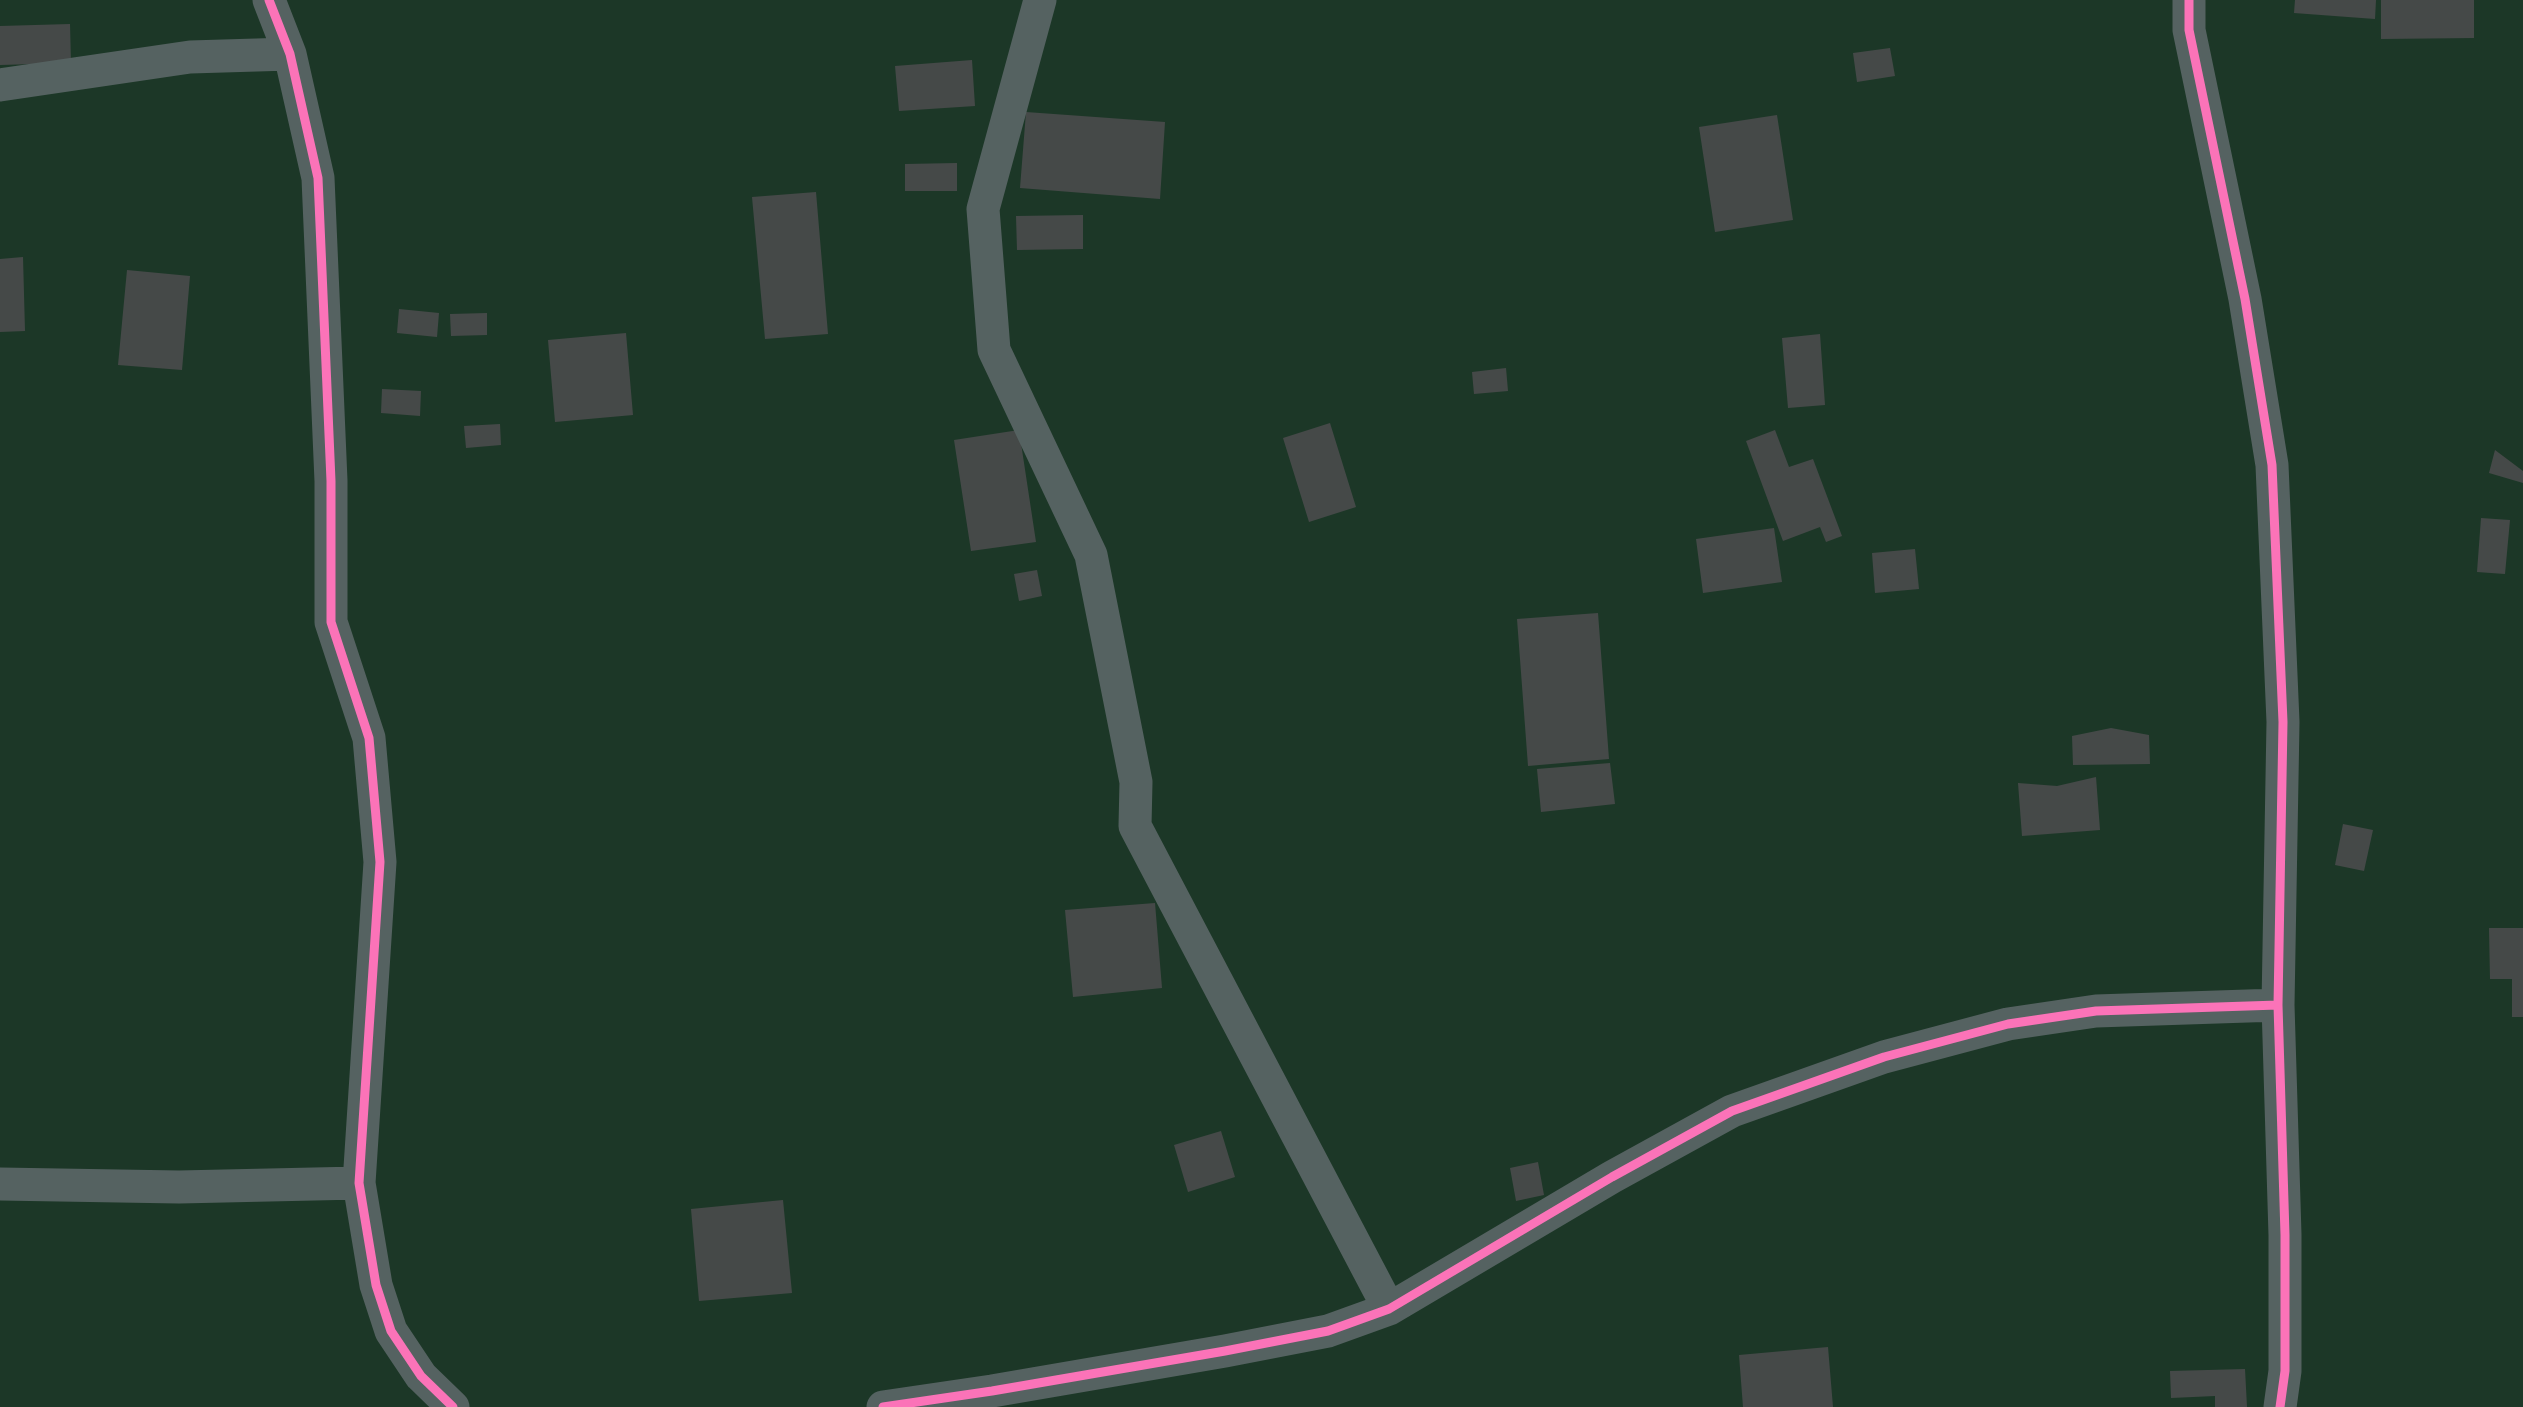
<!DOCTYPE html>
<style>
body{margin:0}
canvas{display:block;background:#1c3727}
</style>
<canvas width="2523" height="1407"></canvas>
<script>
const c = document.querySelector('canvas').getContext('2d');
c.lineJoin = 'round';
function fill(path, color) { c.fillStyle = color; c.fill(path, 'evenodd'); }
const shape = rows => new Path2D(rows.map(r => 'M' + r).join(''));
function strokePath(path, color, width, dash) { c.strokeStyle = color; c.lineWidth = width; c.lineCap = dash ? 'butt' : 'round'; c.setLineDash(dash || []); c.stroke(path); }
const building = shape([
 [2295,0,2376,0,2375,19,2294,13],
 [2381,0,2474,0,2474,38,2381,39],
 [70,24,71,63,0,65,0,26],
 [1890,48,1895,76,1857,82,1853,53],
 [972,60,975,106,899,111,895,66],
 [1026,112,1165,122,1160,199,1020,188],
 [1777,115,1793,220,1715,232,1699,127],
 [957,163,957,191,905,191,905,164],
 [816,192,828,334,765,339,752,197],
 [1083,215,1083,249,1017,250,1016,216],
 [23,257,25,331,0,332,0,259],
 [127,270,190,276,182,370,118,365],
 [399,309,439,313,437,337,397,333],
 [487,313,487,335,451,336,450,314],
 [626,333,633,415,555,422,548,340],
 [1820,334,1825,405,1788,408,1782,338],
 [1506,368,1508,391,1474,394,1472,372],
 [382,389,421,391,420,416,381,413],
 [1330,423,1356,507,1309,522,1283,438],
 [500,424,501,445,466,448,464,426],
 [1019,430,1036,542,971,551,954,440],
 [1775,430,1789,467,1813,459,1842,536,1826,542,1820,527,1783,541,1746,441],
 [2495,450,2523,471,2523,483,2489,473],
 [2481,518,2510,520,2505,574,2477,572],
 [1774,528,1782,582,1703,593,1696,539],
 [1915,549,1919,589,1875,593,1872,553],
 [1037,570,1042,596,1019,601,1014,574],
 [1598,613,1609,759,1528,766,1517,619],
 [2111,728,2149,735,2150,764,2073,765,2072,736],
 [1610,763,1615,804,1541,812,1537,769],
 [2096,777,2100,830,2022,836,2018,783,2057,786],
 [2343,824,2373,830,2364,871,2335,865],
 [1155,903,1162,988,1073,997,1065,910],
 [2489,928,2523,928,2523,1017,2512,1017,2512,979,2490,979],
 [1221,1131,1235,1177,1188,1192,1174,1145],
 [1538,1162,1544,1195,1516,1201,1510,1168],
 [783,1200,792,1293,699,1301,691,1209],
 [1828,1347,1833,1407,1743,1407,1739,1355],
 [2245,1369,2247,1407,2215,1407,2215,1396,2171,1398,2170,1371]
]);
const minor = shape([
 [269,0,290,54,318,178,331,481,331,622,369,738,380,862,359,1183,376,1285,391,1331,421,1376,453,1407],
 [1040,0,983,209,994,350,1091,555,1136,782,1135,826,1389,1309],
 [2189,0,2189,30,2245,299,2272,465,2283,722,2278,1005,2285,1235,2285,1371,2280,1407],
 [0,85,190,57,290,54],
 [0,1184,179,1187,359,1183],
 [883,1407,992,1391,1225,1351,1328,1331,1389,1309,1612,1177,1732,1111,1884,1057,2008,1024,2096,1011,2278,1005]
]);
const cycleway = shape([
 [269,0,290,54,318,178,331,481,331,622,369,738,380,862,359,1183,376,1285,391,1331,421,1376,453,1407],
 [2189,0,2189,30,2245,299,2272,465,2283,722,2278,1005,2285,1235,2285,1371,2280,1407],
 [883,1407,992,1391,1225,1351,1328,1331,1389,1309,1612,1177,1732,1111,1884,1057,2008,1024,2096,1011,2278,1005]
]);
fill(building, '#454948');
strokePath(minor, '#556261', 33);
strokePath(cycleway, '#fb73b8', 9);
</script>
